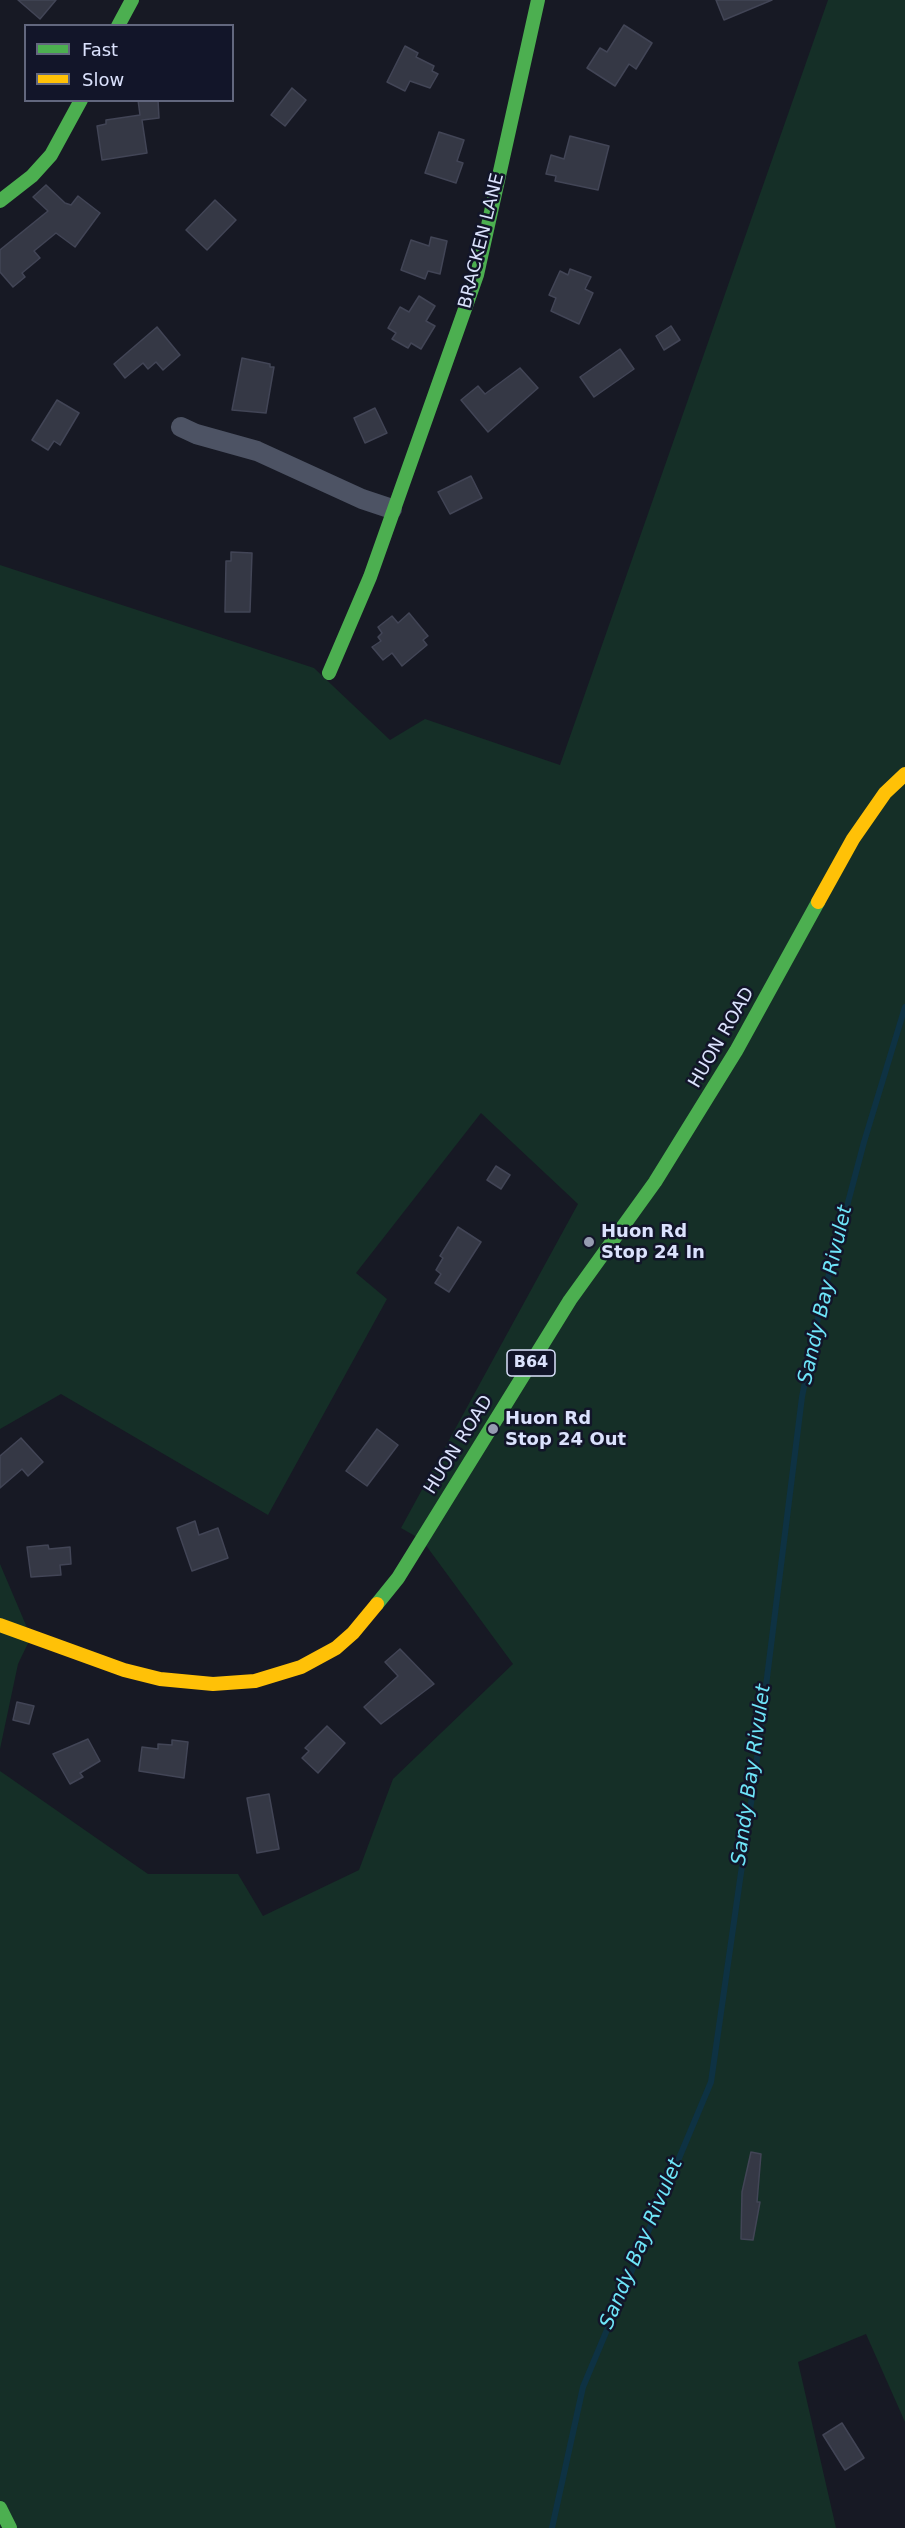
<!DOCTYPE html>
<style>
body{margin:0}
#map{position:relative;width:905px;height:2528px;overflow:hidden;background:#171924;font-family:"DejaVu Sans",sans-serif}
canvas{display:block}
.legend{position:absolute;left:24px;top:24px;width:210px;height:78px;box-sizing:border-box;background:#121529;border:2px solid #62677e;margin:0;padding:8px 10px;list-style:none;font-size:18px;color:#dbe2fd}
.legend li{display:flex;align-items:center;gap:12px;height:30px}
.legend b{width:30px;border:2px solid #62677e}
</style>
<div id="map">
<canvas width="905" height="2528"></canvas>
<ul class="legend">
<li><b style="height:8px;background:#4caf50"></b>Fast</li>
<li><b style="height:8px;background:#ffc107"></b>Slow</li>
</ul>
</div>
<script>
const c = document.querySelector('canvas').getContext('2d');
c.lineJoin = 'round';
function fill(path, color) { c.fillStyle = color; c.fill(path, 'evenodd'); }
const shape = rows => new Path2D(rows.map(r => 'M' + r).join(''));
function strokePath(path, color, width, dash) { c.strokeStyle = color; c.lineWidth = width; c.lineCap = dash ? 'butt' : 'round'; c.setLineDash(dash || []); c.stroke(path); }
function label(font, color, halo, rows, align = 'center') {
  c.font = font + ' "DejaVu Sans",sans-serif'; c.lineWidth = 5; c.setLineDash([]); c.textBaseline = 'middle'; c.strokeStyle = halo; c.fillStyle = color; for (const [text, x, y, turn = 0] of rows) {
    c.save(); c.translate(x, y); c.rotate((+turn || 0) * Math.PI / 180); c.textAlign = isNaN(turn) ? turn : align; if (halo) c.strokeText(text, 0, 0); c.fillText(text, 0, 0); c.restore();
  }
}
const green = shape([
 [828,0,905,0,905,2422,866,2334,798,2362,836,2528,0,2528,0,1771,148,1874,238,1874,263,1916,359,1870,393,1779,513,1664,422,1540,401,1528,578,1204,481,1113,356,1273,387,1299,268,1515,61,1394,0,1429,0,565,314,668,390,740,425,719,560,765],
 [0,1564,31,1637,18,1664,0,1749]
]);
const stream = shape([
 [552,2528,583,2387,711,2082,754,1782,802,1397,820,1308,864,1142,905,1007]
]);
const building = shape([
 [18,0,56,0,40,19,18,0],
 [716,0,772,0,724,20,716,0],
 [624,25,652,43,636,69,629,64,615,86,587,68,600,48,607,52,624,25],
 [405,46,418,53,416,57,434,66,432,71,438,74,430,88,410,81,405,91,387,82,405,46],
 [292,88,306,100,285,126,271,115,292,88],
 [138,100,158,100,159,118,142,120,147,153,102,160,97,126,106,124,106,120,140,115,138,100],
 [439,132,464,140,457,161,463,163,456,183,425,173,439,132],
 [570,136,609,146,598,190,555,181,556,176,546,174,551,155,564,159,570,136],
 [46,185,65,203,71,205,78,196,100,213,75,247,56,233,34,251,40,258,22,273,25,277,13,287,0,272,0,250,48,211,33,197,46,185],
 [215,200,236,220,207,250,186,230,215,200],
 [431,237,447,241,440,274,428,271,425,279,401,270,411,240,429,246,431,237],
 [570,269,591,277,585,289,593,293,579,324,551,311,556,298,549,295,560,271,568,275,570,269],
 [419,296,435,306,426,321,435,326,421,349,411,343,408,348,392,339,396,333,388,328,400,307,409,312,419,296],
 [671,326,680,340,664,350,656,336,671,326],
 [157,327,180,355,163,370,156,362,148,369,143,363,125,378,114,364,157,327],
 [620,349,634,369,594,397,580,377,620,349],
 [242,358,270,364,270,367,274,367,266,413,232,410,242,358],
 [520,368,538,388,488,432,461,400,478,386,485,394,520,368],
 [57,400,79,413,60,445,54,441,48,450,32,440,57,400],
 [375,408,387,433,365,443,354,418,375,408],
 [471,476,482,498,450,514,438,492,471,476],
 [231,552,252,553,250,612,225,612,226,561,231,561,231,552],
 [409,613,428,636,423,640,427,645,402,666,392,653,383,660,372,647,381,641,378,637,382,633,378,627,392,616,398,623,409,613],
 [496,1166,510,1175,501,1189,487,1180,496,1166],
 [458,1227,481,1242,449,1292,435,1283,441,1274,436,1270,443,1258,440,1256,458,1227],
 [377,1429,398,1445,367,1486,346,1471,377,1429],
 [21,1438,43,1462,28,1476,22,1469,0,1488,0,1456,21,1438],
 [195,1521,199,1535,218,1528,228,1558,192,1571,177,1528,195,1521],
 [48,1545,49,1549,70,1547,71,1564,60,1565,61,1575,31,1577,27,1547,48,1545],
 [400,1649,434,1684,381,1724,364,1707,398,1676,385,1662,400,1649],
 [17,1702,34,1706,29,1724,13,1720,17,1702],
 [327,1726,345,1743,318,1773,302,1758,309,1751,305,1748,327,1726],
 [88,1739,100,1761,80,1773,83,1777,70,1784,53,1754,88,1739],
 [172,1740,188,1742,184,1778,139,1771,142,1747,158,1749,158,1744,172,1745,172,1740],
 [269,1794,279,1849,257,1853,247,1798,269,1794],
 [751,2152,761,2154,757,2202,760,2202,753,2240,741,2239,742,2192,751,2152],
 [842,2423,864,2458,845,2470,823,2435,842,2423]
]);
const street = shape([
 [181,427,196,434,257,451,362,499,392,509]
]);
const fast = shape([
 [118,26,132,0],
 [0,201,32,176,51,155,81,100],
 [329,673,370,577,477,275,538,0],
 [377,1604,398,1578,570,1300,655,1182,736,1051,818,902],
 [0,2508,10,2528]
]);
const slow = shape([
 [818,902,853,839,885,793,905,774],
 [0,1625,124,1670,160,1679,213,1684,255,1681,301,1667,336,1648,353,1633,377,1604]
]);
const markers = [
 [589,1242,6,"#969cb1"],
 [493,1429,6,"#969cb1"]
];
const shields = [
 [531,1363,48]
];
const shieldNames = [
 ["B64",531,1363]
];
const streetNames = [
 ["BRACKEN LANE",482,241,-76],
 ["HUON ROAD",722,1038,-60],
 ["HUON ROAD",459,1445,-58]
];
const poiNames = [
 ["Huon Rd",601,1232],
 ["Stop 24 In",601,1253],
 ["Huon Rd",505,1419],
 ["Stop 24 Out",505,1440]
];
const waterNames = [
 ["Sandy Bay Rivulet",826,1295,-77],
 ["Sandy Bay Rivulet",752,1775,-82],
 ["Sandy Bay Rivulet",642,2244,-67]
];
fill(green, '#152f27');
strokePath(stream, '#0e3243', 6);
fill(building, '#353845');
strokePath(building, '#424556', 1.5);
strokePath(street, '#4d5364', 20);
strokePath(fast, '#4caf50', 14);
strokePath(slow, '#ffc107', 14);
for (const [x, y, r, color] of markers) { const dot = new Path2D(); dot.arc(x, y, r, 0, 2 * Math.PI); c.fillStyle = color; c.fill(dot); strokePath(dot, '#121529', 2); }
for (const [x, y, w] of shields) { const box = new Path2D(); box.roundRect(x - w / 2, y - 13, w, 26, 4.5); c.fillStyle = '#121529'; c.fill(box); strokePath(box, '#dbe2fd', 1.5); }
label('bold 16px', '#dbe2fd', null, shieldNames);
label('18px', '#dbe2fd', '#121529', streetNames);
label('bold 18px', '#dbe2fd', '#121529', poiNames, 'left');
label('italic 20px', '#6ee5f9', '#121529', waterNames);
</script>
